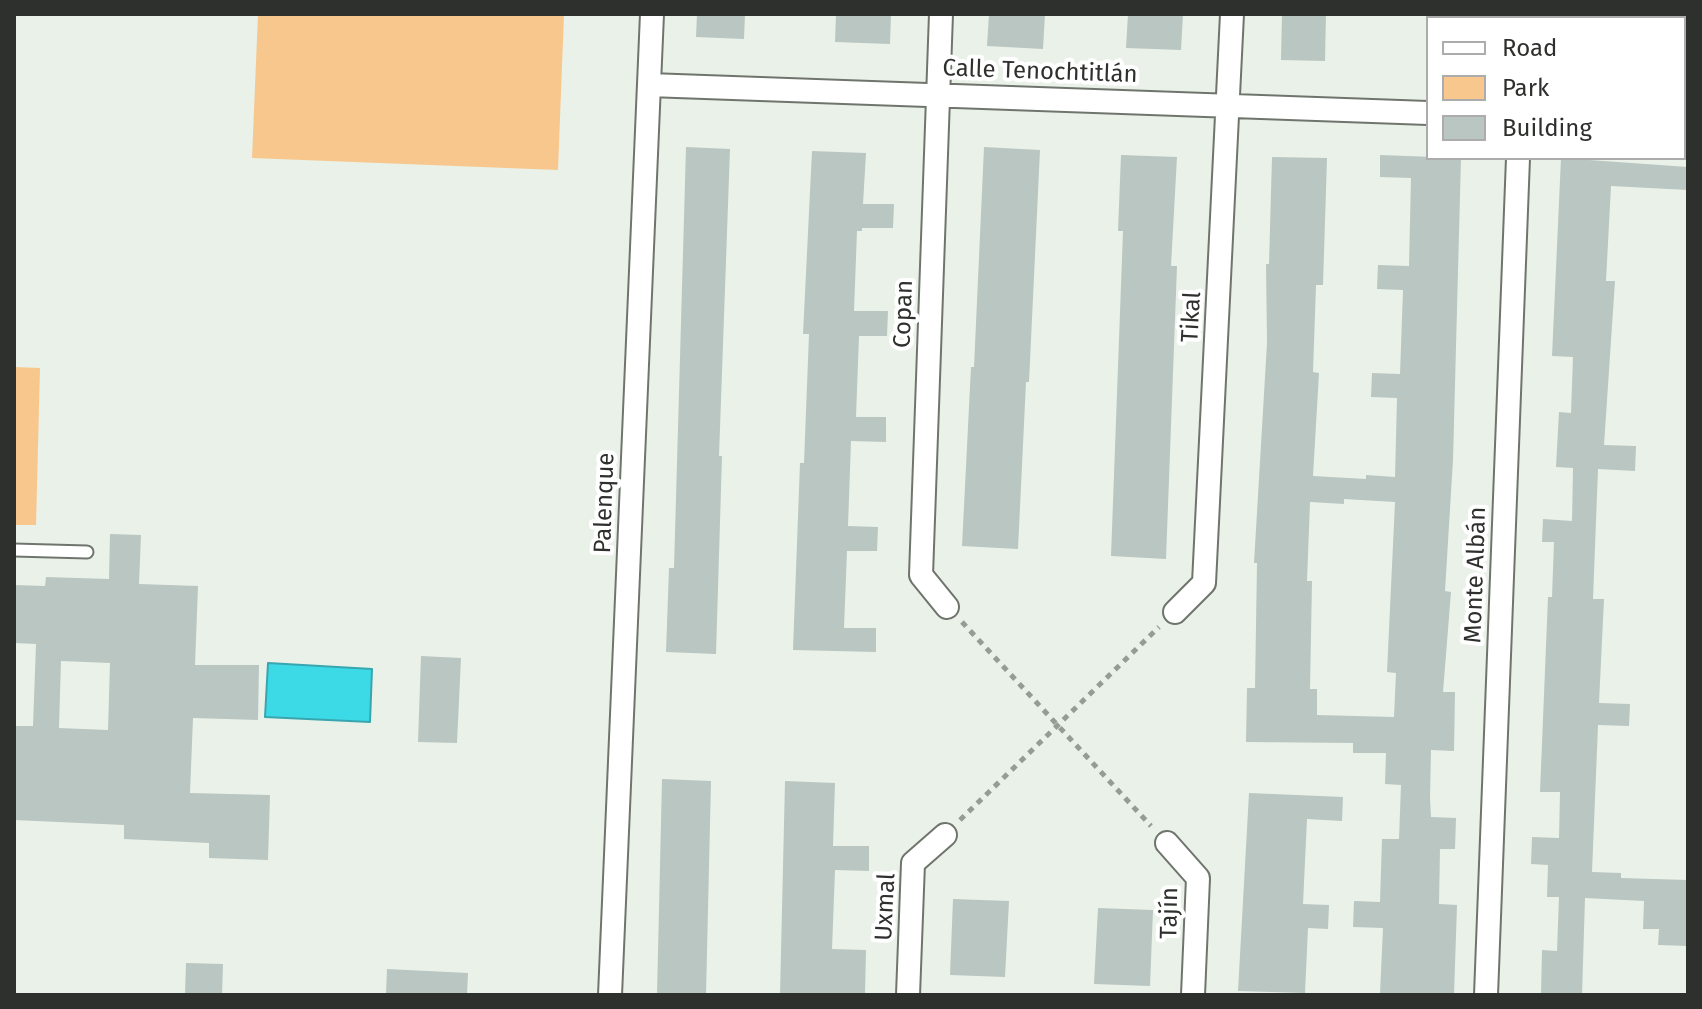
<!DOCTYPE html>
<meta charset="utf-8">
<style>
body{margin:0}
#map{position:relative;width:1702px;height:1009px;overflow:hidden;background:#eaf1e8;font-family:"Fira Sans",sans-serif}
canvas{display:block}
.frame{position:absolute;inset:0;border:16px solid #2e302d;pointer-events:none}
.legend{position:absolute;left:1426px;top:16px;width:260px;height:144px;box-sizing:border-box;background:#fff;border:2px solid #abacab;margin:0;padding:10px 14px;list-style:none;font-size:24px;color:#2e302d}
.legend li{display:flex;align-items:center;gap:16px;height:40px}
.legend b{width:40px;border:2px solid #abacab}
</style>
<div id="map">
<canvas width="1702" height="1009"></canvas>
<div class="frame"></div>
<ul class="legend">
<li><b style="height:10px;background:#fff"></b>Road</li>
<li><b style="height:22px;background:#f7c78d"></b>Park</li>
<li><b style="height:22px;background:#bac6c2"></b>Building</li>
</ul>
</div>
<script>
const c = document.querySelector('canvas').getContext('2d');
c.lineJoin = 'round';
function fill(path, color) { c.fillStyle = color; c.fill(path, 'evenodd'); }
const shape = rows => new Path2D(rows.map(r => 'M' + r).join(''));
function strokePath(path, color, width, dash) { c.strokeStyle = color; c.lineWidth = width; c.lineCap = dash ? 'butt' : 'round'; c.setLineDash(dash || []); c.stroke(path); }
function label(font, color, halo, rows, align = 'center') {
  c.font = font + ' "Fira Sans",sans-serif'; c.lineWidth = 8; c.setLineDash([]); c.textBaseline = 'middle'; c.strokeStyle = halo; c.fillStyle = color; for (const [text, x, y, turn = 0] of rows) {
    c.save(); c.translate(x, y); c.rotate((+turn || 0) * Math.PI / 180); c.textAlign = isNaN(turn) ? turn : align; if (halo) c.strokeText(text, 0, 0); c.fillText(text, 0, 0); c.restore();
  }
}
const green = shape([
 [258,14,564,14,558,170,252,158],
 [14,367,40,368,36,525,14,525]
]);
const water = shape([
 [268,663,372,669,370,722,265,717,268,663]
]);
const building = shape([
 [697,14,745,14,744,39,696,37],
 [836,14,891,14,890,44,835,42],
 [989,14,1045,14,1043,49,987,46],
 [1128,14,1183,14,1181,50,1126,48],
 [1282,14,1326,14,1325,61,1281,60],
 [686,147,730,149,719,456,722,456,716,654,666,652,669,568,674,568],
 [984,147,1040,150,1029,382,1026,382,1018,549,962,546,971,367,974,367],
 [812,151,866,153,863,204,894,204,893,228,862,228,862,231,857,231,854,311,888,311,887,336,859,336,856,417,886,417,886,442,851,441,848,526,878,527,877,551,847,551,844,628,876,628,876,652,793,650,800,463,804,463,809,334,803,334],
 [1121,155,1177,157,1171,266,1177,266,1166,559,1111,556,1123,231,1118,231],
 [1380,155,1461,158,1453,460,1445,591,1451,592,1443,692,1455,692,1454,751,1431,750,1430,798,1431,817,1456,818,1455,849,1440,849,1439,904,1457,905,1454,995,1380,994,1383,928,1353,927,1354,901,1380,902,1382,839,1399,839,1401,785,1385,784,1386,753,1353,753,1353,743,1246,742,1247,688,1255,688,1257,563,1254,563,1267,343,1266,264,1269,264,1272,157,1327,158,1323,285,1316,285,1313,372,1319,373,1313,476,1366,479,1366,475,1395,477,1397,398,1371,397,1372,373,1400,374,1403,290,1377,289,1378,265,1409,266,1411,178,1380,177],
 [1344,499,1395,502,1387,672,1396,673,1394,717,1317,715,1317,689,1310,689,1312,581,1307,581,1310,502,1344,504],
 [1561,158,1688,167,1688,190,1611,186,1606,281,1615,281,1604,445,1636,446,1635,471,1598,469,1593,599,1604,599,1599,703,1630,704,1629,726,1598,725,1592,872,1621,873,1621,878,1688,880,1688,946,1658,945,1659,929,1643,929,1644,901,1585,898,1582,995,1541,995,1542,950,1557,951,1559,897,1547,897,1548,865,1531,864,1532,837,1559,838,1560,792,1540,792,1548,597,1552,597,1554,542,1542,542,1543,519,1572,521,1573,468,1556,467,1559,412,1571,413,1573,357,1552,356],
 [110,534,141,535,139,584,198,586,195,665,259,665,258,720,193,718,190,793,270,795,268,860,209,858,209,843,124,839,124,825,14,820,14,726,33,726,36,644,14,643,14,585,45,586,46,577,109,579],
 [61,661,110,663,108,730,59,728],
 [421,656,461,658,457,743,418,742],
 [662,779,711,781,706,995,657,995],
 [785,781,835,783,833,846,869,846,869,871,835,870,832,949,866,950,865,995,780,995],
 [1249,793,1343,797,1342,821,1307,819,1303,904,1329,905,1328,929,1308,928,1305,993,1238,991],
 [953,899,1009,901,1005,977,950,975],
 [1098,908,1153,910,1150,986,1094,984],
 [186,963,223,964,222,995,185,995],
 [387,969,468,973,467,995,386,995]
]);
const path = shape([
 [962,622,1151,826],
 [960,820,1159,627]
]);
const service = shape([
 [14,550,87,552]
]);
const minor = shape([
 [941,14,921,575,947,607],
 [1523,18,1523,14],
 [649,85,1428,113],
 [1684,121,1688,121],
 [1175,612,1204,583,1232,14],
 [1167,843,1198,878,1193,995],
 [610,995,652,14],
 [908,995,913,863,945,835],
 [1486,995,1518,158]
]);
const streetNames = [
 ["Calle Tenochtitlán",1040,72,2],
 ["Copan",904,314,-88],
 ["Tikal",1192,317,-87],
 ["Palenque",605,503,-88],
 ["Monte Albán",1476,575,-88],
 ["Uxmal",886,907,-87],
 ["Tajín",1170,913,-89]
];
fill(green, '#f7c78d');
fill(water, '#3cd9e7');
strokePath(water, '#38a6af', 2);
fill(building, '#bac6c2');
strokePath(service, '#6f756d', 15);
strokePath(minor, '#6f756d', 26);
strokePath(path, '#969b94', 5, [6, 6]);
strokePath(service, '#fff', 11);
strokePath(minor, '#fff', 22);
label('24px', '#2e302d', '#fff', streetNames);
</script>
